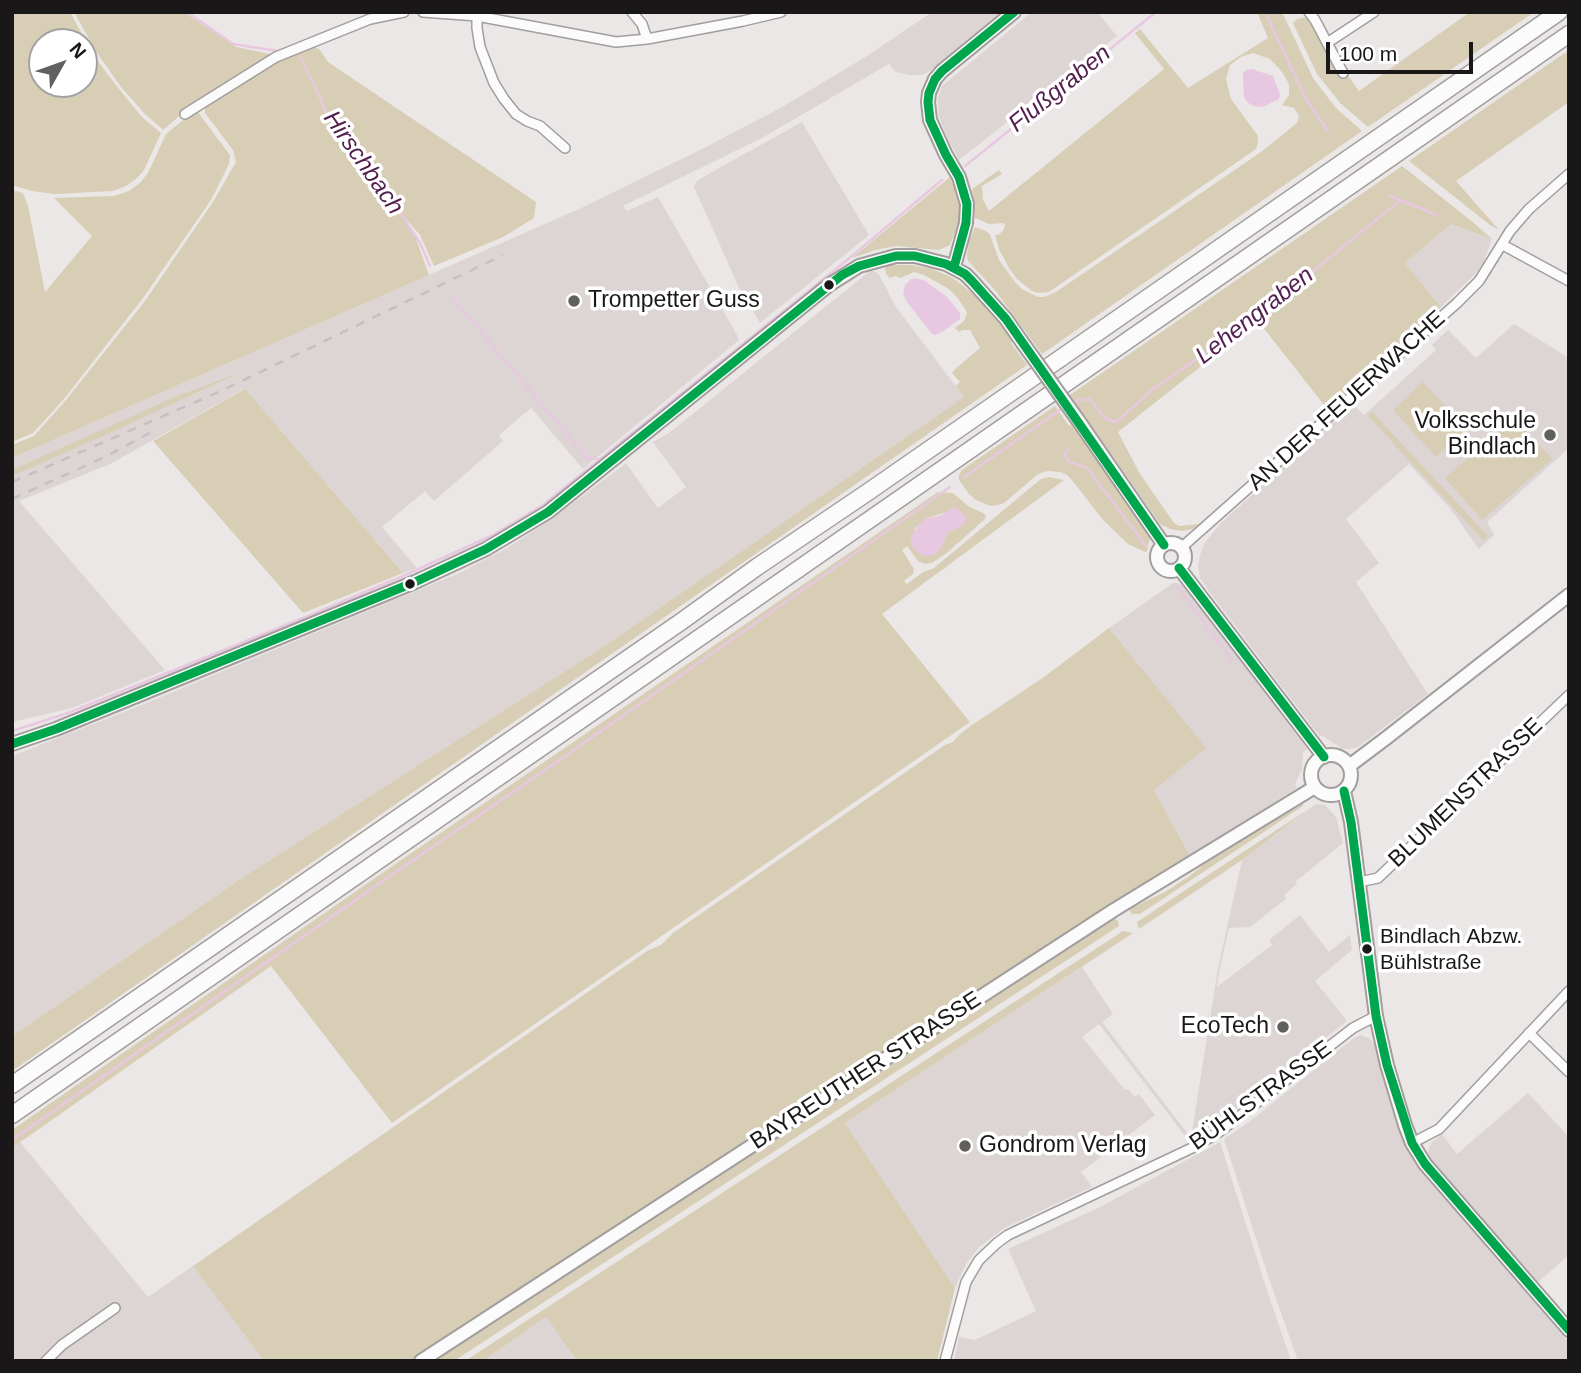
<!DOCTYPE html>
<meta charset="utf-8">
<style>
body{margin:0}
#map{position:relative;width:1581px;height:1373px;overflow:hidden;background:#ebe7e6;font-family:Arial,sans-serif}
canvas{display:block}
.frame{position:absolute;inset:0;border:14px solid #191717;pointer-events:none}
.north{position:absolute;left:28px;top:28px;width:70px;height:70px;box-sizing:border-box;background:#fff;border:2px solid #a3a2a2;border-radius:50%;rotate:50deg;font-size:19px;font-weight:700;line-height:28px;text-align:center;color:#191717}
.north::after{content:'';display:block;margin:auto;width:24px;height:32px;background:#62605f;clip-path:polygon(50% 0,100% 100%,50% 72%,0 100%)}
.scale{position:absolute;left:1326px;top:42px;width:147px;height:32px;box-sizing:border-box;border:4px solid #191717;border-top:0;padding-left:9px;font-size:21px;line-height:24px;white-space:nowrap;color:#191717;-webkit-text-stroke:5px #fff;paint-order:stroke}
</style>
<div id="map">
<canvas width="1581" height="1373"></canvas>
<div class="frame"></div>
<div class="north">N</div>
<div class="scale">100 m</div>
</div>
<script>
const c = document.querySelector('canvas').getContext('2d');
c.lineJoin = 'round';
function fill(path, color) { c.fillStyle = color; c.fill(path, 'evenodd'); }
const shape = rows => new Path2D(rows.map(r => 'M' + r).join(''));
function strokePath(path, color, width, dash) { c.strokeStyle = color; c.lineWidth = width; c.lineCap = dash ? 'butt' : 'round'; c.setLineDash(dash || []); c.stroke(path); }
function label(font, color, halo, rows, align = 'center') {
  c.font = font + ' Arial,sans-serif'; c.lineWidth = 7; c.setLineDash([]); c.textBaseline = 'middle'; c.strokeStyle = halo; c.fillStyle = color; for (const [text, x, y, turn = 0] of rows) {
    c.save(); c.translate(x, y); c.rotate((+turn || 0) * Math.PI / 180); c.textAlign = isNaN(turn) ? turn : align; if (halo) c.strokeText(text, 0, 0); c.fillText(text, 0, 0); c.restore();
  }
}
const built = shape([
 [932,12,1005,12,930,71,922,75,910,75,896,72,889,64,762,138,623,206,627,211,658,197,736,333,739,340,583,469,531,408,499,435,503,441,434,501,425,491,382,527,417,568,403,573,244,389,110,464,19,501,165,670,72,708,12,722,12,458,579,209,702,149,784,106,867,56],
 [1032,12,1097,12,1117,36,959,160,946,135,939,117,938,98,942,86],
 [802,122,869,235,760,323,740,290,694,187,697,181,712,172],
 [1451,224,1492,239,1483,263,1474,275,1441,307,1405,263],
 [870,271,873,271,878,273,896,307,964,397,606,645,245,876,12,1036,12,756,139,706,457,574,504,550,552,519,626,463,658,508,686,487,653,442,669,433],
 [1514,324,1569,358,1569,448,1487,522,1494,535,1479,549,1449,507,1409,464,1346,519,1379,563,1356,582,1428,694,1358,747,1349,749,1342,749,1323,736,1320,736,1314,729,1208,590,1200,578,1198,565,1200,555,1204,544,1221,523,1353,404,1364,415,1436,350,1432,345,1448,330,1476,358],
 [1173,583,1178,583,1184,586,1307,749,1303,753,1302,769,1295,784,1297,788,1190,856,1154,790,1205,748,1109,628],
 [1316,804,1325,805,1336,817,1343,843,1295,882,1297,884,1284,895,1286,899,1250,927,1229,928,1220,968,1217,987,1272,945,1269,940,1300,915,1329,952,1350,935,1352,950,1315,981,1347,1021,1215,1125,1189,1141,1099,1024,1082,1037,1125,1090,1128,1089,1135,1097,1139,1094,1155,1115,1081,1172,1092,1187,1004,1228,979,1247,966,1264,955,1288,845,1123,1082,967,1113,1014,1102,1022,1191,1138,1218,968,1242,860],
 [1361,1035,1370,1039,1375,1045,1398,1128,1406,1148,1419,1169,1569,1343,1569,1361,1298,1361,1269,1279,1224,1139,1249,1122,1354,1038],
 [1528,1093,1569,1137,1569,1255,1537,1283,1438,1170,1430,1159,1428,1152,1431,1143,1442,1134,1457,1154],
 [20,1142,148,1297,193,1266,264,1361,12,1361,12,1148],
 [1220,1142,1264,1281,1291,1361,954,1361,959,1337,975,1340,1036,1311,1008,1249,1100,1207],
 [546,1317,577,1361,483,1361]
]);
const green = shape([
 [12,12,70,12,94,56,119,89,142,117,161,133,144,170,136,179,126,186,113,191,55,194,32,191,12,185],
 [42,42,84,42,84,84,42,84],
 [74,12,184,12,236,47,275,55,184,112,163,130,145,114,121,87,97,53],
 [1257,12,1282,12,1313,78,1336,108,1362,131,1042,354,994,289,968,261,967,256,969,241,975,227,986,231,990,235,999,260,1015,282,1022,289,1038,297,1044,297,1056,292,1261,152,1297,123,1299,116,1294,108,1282,105,1289,95,1289,84,1282,72,1270,59,1253,53,1241,57,1230,65,1226,79,1231,99,1258,136,1258,142,1256,149,1049,292,1038,293,1032,291,1017,279,1009,268,999,249,995,235,1000,234,1004,229,1005,224,1003,223,989,224,975,218,972,189,999,170,1002,174,982,186,983,200,989,211,1164,69,1135,33,1140,29,1188,88,1268,38],
 [1470,12,1534,12,1368,127,1341,104,1317,74,1293,23,1297,19,1307,17,1311,22,1340,77,1347,74,1359,91],
 [313,46,320,50,328,62,536,202,534,218,503,237,434,266,420,235,396,208,413,231,429,275,12,458,12,445,34,436,66,400,145,301,213,202,236,162,233,150,205,113,205,106,276,61],
 [1569,50,1569,102,1456,181,1499,230,1490,225,1409,161],
 [197,111,230,155,229,164,211,200,143,298,64,399,33,433,12,442,12,190,23,193,28,206,45,292,92,236,54,198,114,196,129,191,140,183,148,173,166,134,187,117],
 [1402,166,1474,223,1492,239,1451,224,1405,263,1441,307,1328,410,1258,321,1118,432,1140,474,1174,523,1179,526,1200,524,1192,529,1182,531,1170,529,1160,524,1070,395],
 [950,177,958,197,959,207,959,222,950,245,939,250,896,246,875,250,852,258],
 [888,265,912,265,932,269,951,277,966,288,980,300,1000,324,1013,341,1011,343,1027,365,12,1071,12,1036,245,876,606,645,964,397,956,386,960,382,952,373,954,370,980,348,970,330,962,330,959,332,955,328,964,321,967,313,965,309,957,297,949,289,924,275,914,272,901,278,895,276,890,278,886,274,885,267],
 [241,372,110,433,12,476,12,470,175,397],
 [1423,382,1467,429,1436,457,1393,410],
 [245,389,403,573,303,613,153,441],
 [1055,406,1069,426,1072,425,1150,537,1147,551,1145,552,1128,544,1103,520,1072,480,1067,475,1060,472,1048,471,1038,474,1004,503,998,505,990,506,976,500,969,494,959,480,959,475,962,470],
 [1372,412,1488,536,1483,540,1368,416],
 [1514,417,1552,459,1482,520,1445,478],
 [1049,477,1064,480,882,614,970,722,392,1123,271,966,12,1148,12,1130,375,878,938,492,953,493,968,506,983,513,986,516,985,519,948,552,932,563,925,564,918,561,907,546,902,550,914,569,913,574,904,581,907,584,923,572,934,568,1041,479],
 [944,513,954,530,948,532,944,537,943,544,914,529,927,518],
 [1109,628,1206,748,1154,790,1190,856,1114,903,410,1361,264,1361,193,1266,647,951,661,945,673,933,945,745,953,742,960,734,972,725,1044,677],
 [1303,804,1303,806,1140,914,1132,914,1129,909,1165,892,1191,875,1213,856],
 [1310,808,1242,860,1139,929,1137,922],
 [1114,918,1118,921,1119,926,454,1361,431,1361],
 [1123,931,1133,933,845,1123,955,1288,937,1361,577,1361,546,1317,483,1361,465,1361]
]);
const water = shape([
 [1252,69,1273,76,1280,94,1279,99,1263,107,1253,106,1247,102,1244,97,1243,78,1243,73,1246,70],
 [915,278,925,281,946,296,960,313,960,319,942,332,935,335,931,333,907,302,903,294,905,285,911,279],
 [955,507,964,514,966,518,965,523,957,529,948,532,940,550,935,554,928,556,921,555,913,548,911,542,911,537,919,524,927,518,939,516]
]);
const stream = shape([
 [187,12,233,44,278,51],
 [1265,12,1305,97,1328,131],
 [301,58,319,95,325,111,398,210,420,243,430,266],
 [965,166,1156,12],
 [1390,196,1437,215],
 [450,295,587,458,598,459],
 [1070,404,1073,401,1089,399,1106,419,1116,422,1152,390,1255,318,1397,203,1399,200],
 [1068,448,1065,455,1068,461,1087,468,1146,546],
 [964,477,1064,407],
 [1176,585,1232,660],
 [12,731,68,713,308,616,403,576,493,535,543,505,852,256,942,180],
 [12,1140,390,876,538,775,950,487]
]);
const street = shape([
 [423,12,477,16,616,42,647,39,743,21,781,12],
 [632,12,642,24,647,39],
 [1309,12,1315,20,1343,73],
 [477,16,477,28,480,47,494,83,504,99,516,114,527,121,540,126,565,148],
 [1327,43,1374,12],
 [185,114,276,57,370,19,404,12],
 [1503,245,1569,281],
 [1181,548,1457,303,1479,281,1510,231,1529,209,1569,174],
 [1359,882,1378,878,1569,695],
 [1529,1033,1569,1072],
 [1412,1143,1439,1129,1569,991],
 [46,1361,62,1345,115,1308],
 [945,1361,966,1282,979,1260,997,1243,1008,1235,1194,1147,1219,1132,1353,1028,1376,1016]
]);
const secondary = shape([
 [954,267,966,223,967,204,959,177,946,155,930,120,928,102,929,93,935,79,942,71,1014,12],
 [1078,420,1164,545],
 '1157 557a14 14 0 1 1 28 0a14 14 0 1 1-28 0Z',
 [1179,568,1324,757],
 [12,744,56,729,305,627,415,582,486,549,548,512,829,285,859,266,896,256,915,256,946,264,965,274,972,281,1006,319,1022,342],
 '1311 775a20 20 0 1 1 40 0a20 20 0 1 1-40 0Z',
 [1349,766,1385,739,1569,595],
 [1344,791,1351,822,1376,1016,1387,1065,1405,1125,1412,1143,1425,1164,1569,1330],
 [421,1361,1114,910,1315,787]
]);
const highway = shape([
 [12,1085,682,621,757,567,868,492,1559,12],
 [12,1115,1569,34]
]);
const rail = shape([
 [12,482,223,390,503,255],
 [12,499,107,456,153,431]
]);
const secondaryBridge = shape([
 [1022,342,1078,420]
]);
const bus1 = shape([
 [954,267,966,223,967,204,959,177,946,155,930,120,928,102,929,93,935,79,942,71,1014,12],
 [1179,568,1324,757],
 [12,744,56,729,415,582,486,549,548,512,842,275,859,266,896,256,915,256,946,264,965,274,972,281,1006,319,1164,545],
 [1344,791,1351,822,1376,1016,1387,1065,1412,1143,1425,1164,1569,1330]
]);
const markers = [
 [829,285,6,"#191717"],
 [574,301,7,"#62605f"],
 [1550,435,7,"#62605f"],
 [410,584,6,"#191717"],
 [1367,949,6,"#191717"],
 [1283,1027,7,"#62605f"],
 [965,1146,7,"#62605f"]
];
const busNames = [
 ["Bindlach Abzw.",1380,937],
 ["Bühlstraße",1380,963]
];
const poiNames = [
 ["Trompetter Guss",588,301],
 ["Volksschule",1536,422,"right"],
 ["Bindlach",1536,448,"right"],
 ["EcoTech",1269,1027,"right"],
 ["Gondrom Verlag",979,1146]
];
const streetNames = [
 ["AN DER FEUERWACHE",1347,401,-42],
 ["BLUMENSTRASSE",1466,793,-44],
 ["BAYREUTHER STRASSE",866,1071,-33],
 ["BÜHLSTRASSE",1261,1096,-36]
];
const waterNames = [
 ["Flußgraben",1060,89,-39],
 ["Hirschbach",363,163,55],
 ["Lehengraben",1255,316,-38]
];
fill(built, '#ddd5d3');
fill(green, '#d7ceb5');
fill(water, '#e8c8e1');
strokePath(stream, '#e8c8e1', 2.5);
strokePath(street, '#a19e9d', 12);
strokePath(secondary, '#a19e9d', 16);
strokePath(highway, '#a19e9d', 19);
strokePath(street, '#fcfbfb', 9);
strokePath(secondary, '#fcfbfb', 12);
strokePath(highway, '#fcfbfb', 16);
strokePath(rail, '#c2c1c1', 2.5, [9, 9]);
strokePath(secondaryBridge, '#a19e9d', 16, []);
strokePath(secondaryBridge, '#fcfbfb', 12);
strokePath(bus1, '#00a64d', 9);
for (const [x, y, r, color] of markers) { const dot = new Path2D(); dot.arc(x, y, r, 0, 2 * Math.PI); c.fillStyle = color; c.fill(dot); strokePath(dot, '#fff', 2.5); }
label('21px', '#191717', '#fff', busNames, 'left');
label('23px', '#191717', '#fff', poiNames, 'left');
label('23px', '#191717', '#fff', streetNames);
label('italic 24px', '#521e4d', '#fff', waterNames);
</script>
